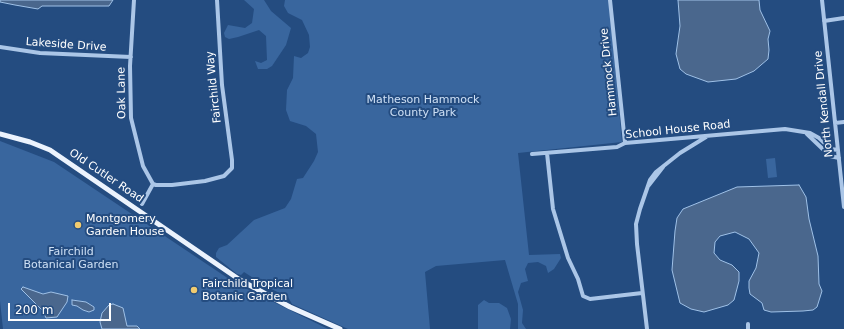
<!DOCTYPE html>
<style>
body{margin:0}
#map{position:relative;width:844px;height:329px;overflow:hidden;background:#244c80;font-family:"DejaVu Sans",sans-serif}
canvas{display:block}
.scale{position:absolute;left:8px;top:303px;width:103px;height:18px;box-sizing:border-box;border:2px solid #fff;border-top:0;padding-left:5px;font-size:12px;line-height:14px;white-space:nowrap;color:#fff;-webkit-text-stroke:3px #244c80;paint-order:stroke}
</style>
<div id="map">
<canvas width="844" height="329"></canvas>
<div class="scale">200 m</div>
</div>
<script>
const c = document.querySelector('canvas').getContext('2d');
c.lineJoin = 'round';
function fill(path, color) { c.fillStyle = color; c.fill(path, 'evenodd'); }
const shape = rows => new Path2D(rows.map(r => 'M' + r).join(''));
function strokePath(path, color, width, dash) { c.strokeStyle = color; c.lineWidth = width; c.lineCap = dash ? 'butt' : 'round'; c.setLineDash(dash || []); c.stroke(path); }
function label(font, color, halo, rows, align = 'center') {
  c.font = font + ' "DejaVu Sans",sans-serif'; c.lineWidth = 4; c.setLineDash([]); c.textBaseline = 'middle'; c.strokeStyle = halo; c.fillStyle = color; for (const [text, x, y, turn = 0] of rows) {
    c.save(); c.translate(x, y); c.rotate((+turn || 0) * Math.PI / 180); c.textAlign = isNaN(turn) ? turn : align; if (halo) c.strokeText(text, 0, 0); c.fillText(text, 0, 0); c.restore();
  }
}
const green = shape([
 [244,0,264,0,271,11,291,28,286,45,272,66,267,69,258,69,255,61,261,63,267,60,266,36,259,30,238,37,229,39,225,37,224,33,228,25,245,28,252,23,254,9],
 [285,0,609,0,622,142,518,153,529,255,560,254,561,258,554,269,548,273,546,266,538,262,528,263,525,269,528,281,521,283,518,292,523,310,522,323,526,329,518,329,518,304,505,260,436,266,425,272,430,329,348,329,292,304,288,297,267,287,244,272,241,275,237,274,216,257,216,253,219,248,227,245,254,220,285,208,291,199,297,179,303,178,314,161,318,152,316,134,306,126,290,121,286,110,287,90,293,78,294,56,301,58,308,53,310,47,309,35,302,20,288,13,284,6],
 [0,141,54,162,235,283,328,329,3,329,0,301],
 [775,158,777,177,768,178,766,159],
 [484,300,489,303,499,303,507,308,511,319,510,329,478,329,478,305]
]);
const water = shape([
 [0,0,113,0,109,6,42,6,38,9,15,5,0,2,0,0],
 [678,0,759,0,760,10,770,31,768,39,769,50,768,59,754,71,736,79,708,82,686,74,680,69,676,54,680,26,678,0],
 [799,185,806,197,809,219,818,256,819,284,822,291,817,307,813,310,803,311,771,312,764,310,762,303,750,294,749,288,749,281,756,268,759,253,749,239,735,232,720,236,715,242,714,253,720,260,732,265,739,272,739,281,734,300,728,305,704,312,691,309,680,303,672,270,675,231,677,218,683,209,737,187,799,185],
 [23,287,43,294,51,292,68,296,67,302,57,317,46,318,43,311,21,289,23,287],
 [72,300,86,302,94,307,94,310,89,312,83,310,77,306,72,305,72,300],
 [113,304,123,308,127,326,137,326,140,329,102,329,100,322,102,313,109,305,113,304]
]);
const minor = shape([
 [134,0,130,66,131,118,143,166,153,184],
 [610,0,625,143],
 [822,0,844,207],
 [824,21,844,18],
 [0,47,40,53,131,57],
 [835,123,844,122],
 [807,134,830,156,839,158],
 [547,153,553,209,568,258,578,279,583,296,590,299,642,293],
 [532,154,617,147,625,143,785,129,810,133,819,138,831,149,838,150],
 [153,184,156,185,172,185,205,181,224,176,232,168,232,160,222,85,217,0],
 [649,185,663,167],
 [142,204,153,184],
 [748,324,748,329],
 [647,329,637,244,636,224,640,209,650,180,656,172,680,153,706,137]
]);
const major = shape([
 [0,134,30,142,50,150,240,280,290,307,340,329]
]);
const markers = [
 [78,225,4,"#f1cb6f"],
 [194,290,4,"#f1cb6f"]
];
const streetNames = [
 ["Lakeside Drive",66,45,4],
 ["Hammock Drive",609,72,-96],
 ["Fairchild Way",214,87,-96],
 ["Oak Lane",122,93,-91],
 ["North Kendall Drive",824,104,-96],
 ["School House Road",678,130,-6],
 ["Old Cutler Road",106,176,34]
];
const parkNames = [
 ["Matheson Hammock",423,100],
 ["County Park",423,113],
 ["Fairchild",71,252],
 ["Botanical Garden",71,265]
];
const poiNames = [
 ["Montgomery",86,219],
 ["Garden House",86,232],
 ["Fairchild Tropical",202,284],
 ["Botanic Garden",202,297]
];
fill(green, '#39669e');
fill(water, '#4a678d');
strokePath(water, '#9fc1e7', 1);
strokePath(minor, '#abc6e7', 4);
strokePath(major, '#ecf3fd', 5);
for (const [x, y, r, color] of markers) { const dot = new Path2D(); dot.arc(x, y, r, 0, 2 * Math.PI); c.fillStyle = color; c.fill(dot); strokePath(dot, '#244c80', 1.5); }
label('11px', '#fff', '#244c80', streetNames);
label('11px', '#cee0f5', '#244c80', parkNames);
label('11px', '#fff', '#244c80', poiNames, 'left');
</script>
